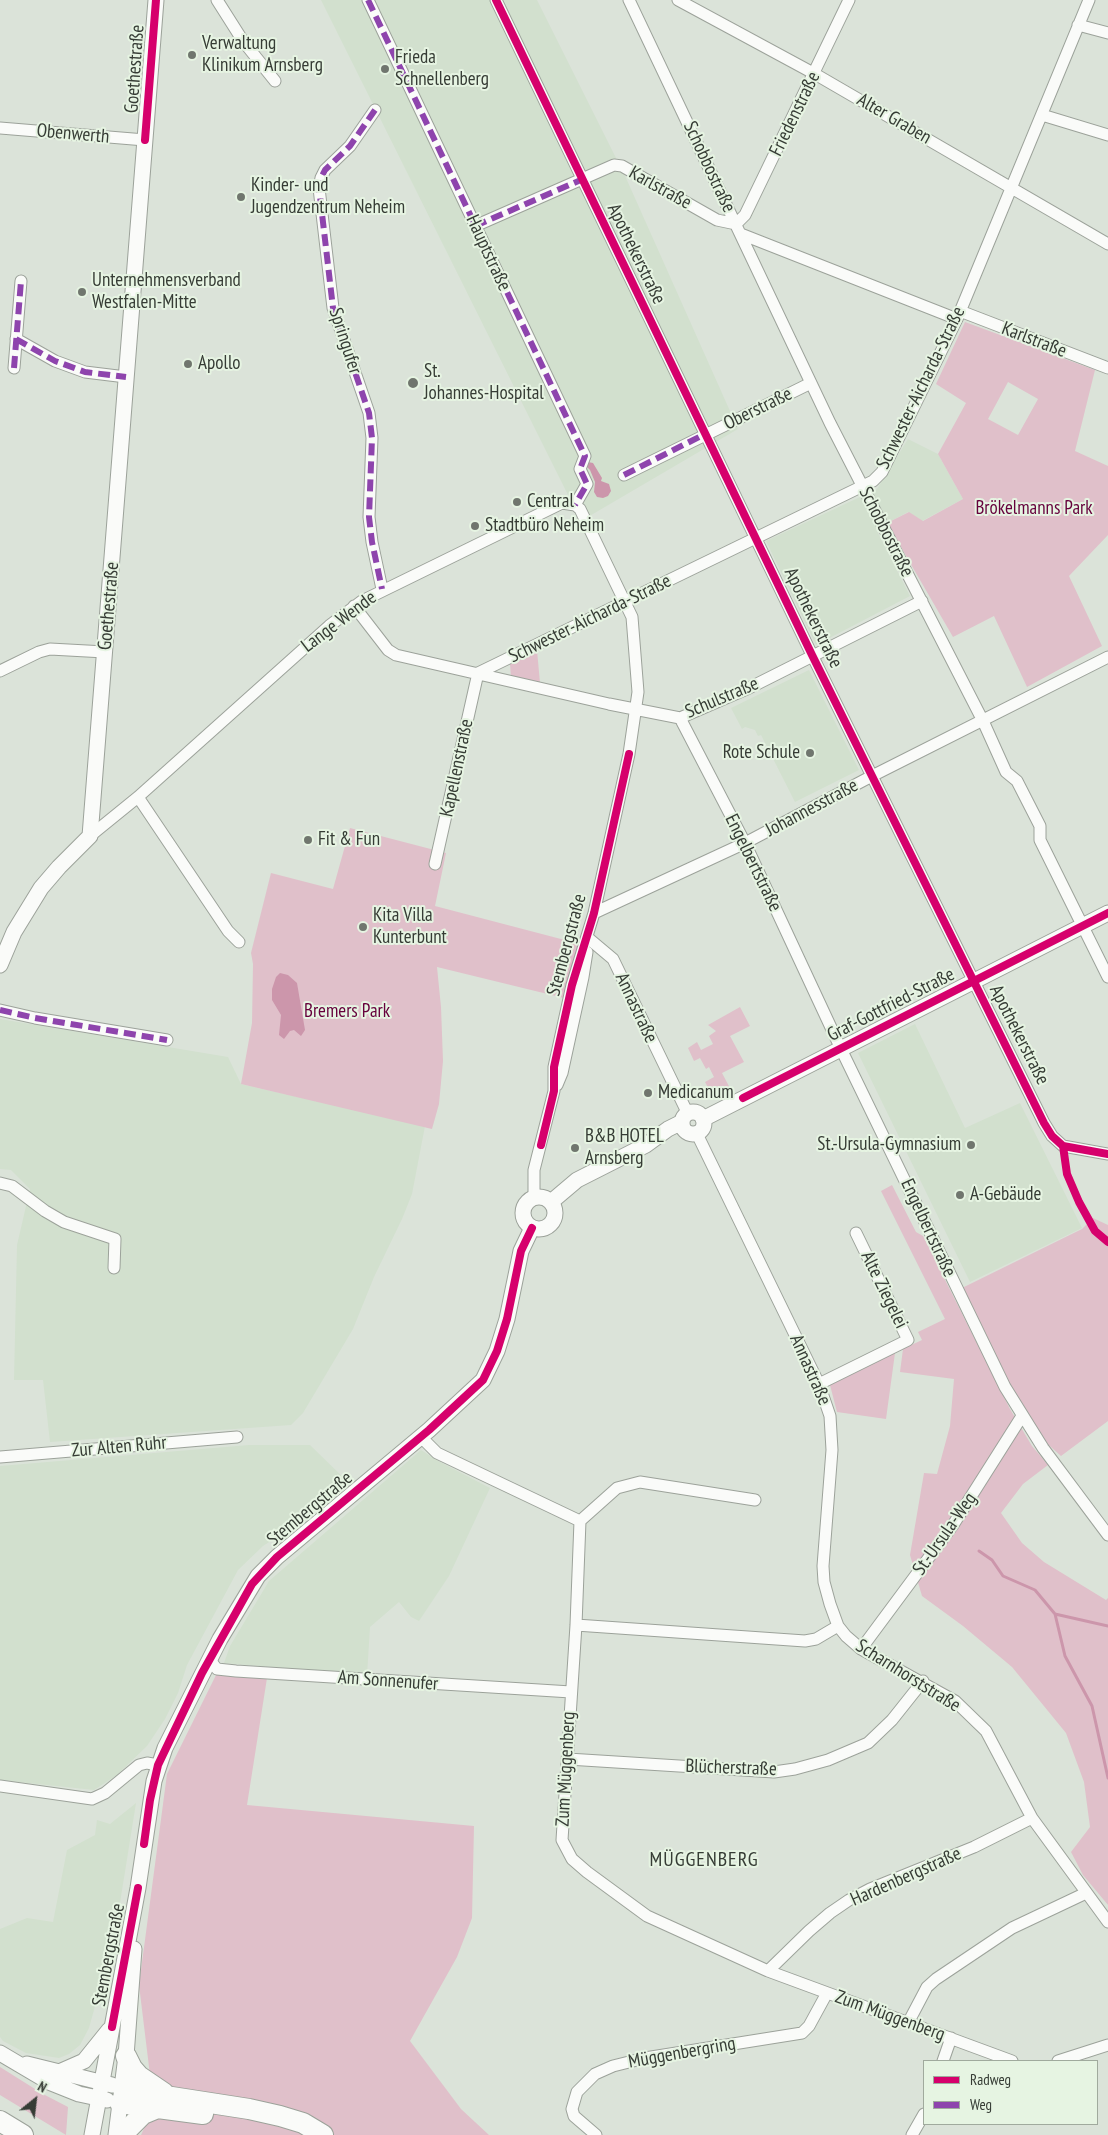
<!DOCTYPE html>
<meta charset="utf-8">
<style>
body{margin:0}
#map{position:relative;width:1108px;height:2135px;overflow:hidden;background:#dbe3d9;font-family:"PT Sans Narrow",sans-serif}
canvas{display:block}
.legend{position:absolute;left:923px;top:2060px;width:175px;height:65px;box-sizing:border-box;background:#e6f4e2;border:1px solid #a0aa9d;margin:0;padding:6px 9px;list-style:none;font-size:15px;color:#363c35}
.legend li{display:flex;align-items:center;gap:10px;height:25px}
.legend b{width:25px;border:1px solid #a0aa9d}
.north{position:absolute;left:10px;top:2075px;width:50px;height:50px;-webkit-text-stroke:4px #e6f4e2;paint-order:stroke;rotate:29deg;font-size:14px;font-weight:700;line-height:20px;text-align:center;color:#363c35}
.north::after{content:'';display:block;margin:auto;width:18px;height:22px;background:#363c35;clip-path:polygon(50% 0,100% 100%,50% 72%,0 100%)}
</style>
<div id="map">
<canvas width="1108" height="2135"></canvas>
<ul class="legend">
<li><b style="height:6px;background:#d6006c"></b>Radweg</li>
<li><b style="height:6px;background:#8e44ad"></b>Weg</li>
</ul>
<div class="north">N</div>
</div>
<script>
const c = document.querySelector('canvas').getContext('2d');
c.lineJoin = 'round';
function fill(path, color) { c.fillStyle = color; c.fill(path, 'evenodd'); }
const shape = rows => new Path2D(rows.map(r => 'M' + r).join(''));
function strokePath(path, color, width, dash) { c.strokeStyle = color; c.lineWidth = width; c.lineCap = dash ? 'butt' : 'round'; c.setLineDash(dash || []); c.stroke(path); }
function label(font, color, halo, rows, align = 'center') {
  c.font = font + ' "PT Sans Narrow",sans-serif'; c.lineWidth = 4; c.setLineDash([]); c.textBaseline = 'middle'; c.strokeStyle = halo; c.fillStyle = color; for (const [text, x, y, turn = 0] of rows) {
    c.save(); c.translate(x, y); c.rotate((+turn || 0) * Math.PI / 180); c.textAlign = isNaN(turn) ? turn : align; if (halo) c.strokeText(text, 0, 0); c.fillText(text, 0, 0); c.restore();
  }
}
const built = shape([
 [321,0,537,0,626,178,738,429,581,521],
 [908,439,938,454,963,499,922,521,908,512,876,529,910,596,816,645,766,541,877,489],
 [809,670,859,770,795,802,761,735,758,736,755,730,745,727,742,729,731,708],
 [0,1019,228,1057,241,1084,425,1126,412,1194,402,1219,374,1277,353,1329,303,1413,291,1425,50,1442,43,1380,14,1380,17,1245,30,1189,11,1170,0,1169],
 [915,1024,965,1128,1020,1103,1082,1228,970,1282,858,1053],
 [249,1445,310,1445,349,1483,294,1526,263,1546,238,1570,187,1665,178,1693,165,1719,147,1746,117,1775,94,1790,0,1780,0,1466],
 [421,1450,440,1462,490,1488,449,1576,419,1621,411,1617,399,1602,370,1627,367,1675,224,1663,230,1646,269,1581],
 [136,1803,115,1934,89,2028,80,2045,69,2054,59,2058,26,2053,3,2041,0,2037,0,1929,27,1918,53,1922,67,1850,95,1835,97,1820,110,1824]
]);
const green = shape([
 [965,322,1095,370,1075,451,1108,466,1108,535,1069,576,1102,646,1027,687,994,616,953,637,887,523,909,512,923,521,963,499,938,454,966,403,936,384],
 [1008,382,1038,399,1018,435,988,419],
 [537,650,540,683,511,677,510,664],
 [350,828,446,853,435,906,580,944,568,999,437,967,441,1007,443,1061,439,1104,432,1129,241,1084,252,1023,253,964,251,953,271,873,333,889],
 [740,1007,750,1026,730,1036,744,1062,722,1073,731,1090,714,1099,705,1082,714,1077,709,1067,706,1069,700,1058,694,1061,688,1048,697,1042,701,1050,713,1044,709,1036,716,1031,708,1025],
 [892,1185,916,1232,923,1236,1010,1409,1032,1446,1048,1465,1023,1484,1001,1513,1022,1543,1044,1562,1106,1600,1108,1598,1108,1905,1083,1875,1071,1852,1090,1827,1084,1782,1066,1733,1012,1667,963,1626,922,1596,910,1555,924,1473,937,1474,950,1426,954,1379,900,1372,903,1349,922,1340,918,1332,945,1319,881,1191],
 [1093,1218,1108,1225,1108,1421,1061,1456,1042,1439,1015,1398,962,1288,1082,1229],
 [895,1353,886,1419,837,1412,830,1385],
 [218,1671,267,1678,247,1805,474,1826,472,1918,457,1957,410,2041,461,2109,489,2135,141,2135,148,2120,150,2075,139,1985,167,1774],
 [0,2067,43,2094,68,2107,66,2135,0,2095]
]);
const water = shape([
 [588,462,593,463,602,478,601,481,609,484,611,491,608,496,603,498,597,497,594,492,595,482,590,470,586,466],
 [280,973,288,975,297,983,305,1030,301,1036,294,1030,290,1031,284,1039,279,1035,281,1015,272,1000,272,989,276,977]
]);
const stream = shape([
 [979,1551,992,1560,1003,1576,1035,1590,1055,1614,1065,1656,1092,1706,1108,1778],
 [1055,1614,1108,1626]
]);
const street = shape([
 [217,0,243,41,275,81],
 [368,0,585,456,580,469,587,484,575,505],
 [496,0,812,655,1044,1123,1052,1136,1063,1146,1108,1154],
 [629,0,830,423,983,721,1006,772,1017,781,1040,826,1040,840,1108,977],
 [678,0,815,74,1108,244],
 [1078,25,1108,33],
 [375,110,350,146,325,170,321,178,319,188,333,308,369,413,372,438,369,517,372,542,382,589],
 [1042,115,1108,135],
 [0,128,145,140],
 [736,224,745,215,849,0],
 [475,226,614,165,622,166,717,220,736,224],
 [741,234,957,319],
 [960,311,1108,368],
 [16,339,55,361,85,372,126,377],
 [14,368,21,281],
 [624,475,811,383],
 [354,606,388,650,396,655,609,704,680,718,749,688,922,601],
 [0,671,39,652,50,649,105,652],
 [478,673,873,481,882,472,957,319,1089,0],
 [680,718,745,843,841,1049,1005,1387,1043,1448,1108,1535],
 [138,797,228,931,239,942],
 [90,836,138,797,329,626,362,601,562,503,575,505],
 [435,864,478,673],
 [594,913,745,843,872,776,1108,657],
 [588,938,613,959,688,1114],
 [0,1010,35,1018,167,1040],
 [557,1085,562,1073,583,977,587,952],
 [697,1134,819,1384,830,1416,832,1450,823,1566,824,1582,830,1604,838,1626,846,1636,861,1649,955,1701,986,1731,1032,1818,1108,1922],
 [0,1183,12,1186,45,1211,64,1222,115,1239,114,1268],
 [534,1198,534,1170,554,1091,554,1067,572,985,594,913,629,754,638,692,632,617,580,509,575,505],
 [819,1384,908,1340,856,1233],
 [421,1437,437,1453,580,1521,576,1625,562,1840,572,1859,587,1872,647,1916,768,1971,1012,2061],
 [0,1457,237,1437],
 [580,1521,617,1488,640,1482,755,1500],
 [576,1625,805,1641,816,1639,838,1626],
 [861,1649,953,1525,1022,1416],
 [209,1659,217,1669,236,1671,571,1692],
 [568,1759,774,1772,795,1769,828,1760,868,1743,892,1720,923,1681],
 [0,1786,92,1799,105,1793,139,1765,147,1763,158,1765],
 [768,1971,809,1931,830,1913,849,1900,870,1889,974,1847,1032,1818],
 [908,2023,927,1987,936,1979,1012,1928,1086,1893],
 [943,2061,951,2038],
 [1058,2061,1108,2045],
 [596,2135,574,2116,572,2109,577,2092,595,2074,613,2066,645,2058,802,2033,809,2026,827,1993],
 [912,2135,924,2114]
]);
const secondary = shape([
 [0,965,14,932,41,888,59,867,90,836,156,0],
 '682 1123a11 11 0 1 1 22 0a11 11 0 1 1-22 0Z',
 [703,1119,1108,913],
 '523 1213a16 16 0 1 1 32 0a16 16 0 1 1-32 0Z',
 [551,1202,577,1180,646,1145,668,1129,682,1122],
 [0,2053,49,2082,79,2094,107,2100],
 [27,2064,112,2085],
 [59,2072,84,2061,109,2030],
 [92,2135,138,1888,154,1781,165,1748,220,1639,258,1576,277,1557,429,1430,483,1380,497,1351,507,1319,521,1251,532,1228],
 [116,2135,126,2056,134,1949]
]);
const highway = shape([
 [126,2056,132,2068,139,2076,164,2093],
 [123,2088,133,2091,249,2109,280,2116,303,2123,323,2135],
 [120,2103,203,2114],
 [0,2121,23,2135],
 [122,2135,143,2114,155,2109]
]);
const quiet = shape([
 [368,0,585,456,580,469,587,484,575,505],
 [375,110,350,146,325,170,321,178,319,188,333,308,369,413,372,438,369,517,372,542,382,589],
 [475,226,583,179],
 [16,339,55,361,85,372,126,377],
 [14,368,21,281],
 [624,475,705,434],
 [0,1010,35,1018,167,1040]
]);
const cycleway = shape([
 [496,0,812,655,1044,1123,1052,1136,1063,1146,1108,1154],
 [145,140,156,0],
 [743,1098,1108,913],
 [541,1145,554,1091,554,1067,572,985,594,913,629,754],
 [1063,1146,1067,1174,1079,1202,1095,1231,1108,1242],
 [144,1844,150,1800,158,1765,202,1673,252,1584,277,1557,429,1430,483,1380,497,1351,507,1319,521,1251,532,1228],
 [112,2027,138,1888]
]);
const markers = [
 [192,55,5,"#70766e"],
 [385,69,5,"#70766e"],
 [241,197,5,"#70766e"],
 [82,292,5,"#70766e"],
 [188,364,5,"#70766e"],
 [413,383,6,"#70766e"],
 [517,502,5,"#70766e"],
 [475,526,5,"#70766e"],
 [810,753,5,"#70766e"],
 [308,840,5,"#70766e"],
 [363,927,5,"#70766e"],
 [648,1093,5,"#70766e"],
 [971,1145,5,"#70766e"],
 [575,1148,5,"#70766e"],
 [960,1195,5,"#70766e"]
];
const poiNames = [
 ["Verwaltung",202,44],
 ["Klinikum Arnsberg",202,66],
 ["Frieda",395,58],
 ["Schnellenberg",395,80],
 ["Kinder- und",251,186],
 ["Jugendzentrum Neheim",251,208],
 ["Unternehmensverband",92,281],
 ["Westfalen-Mitte",92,303],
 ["Apollo",198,364],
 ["St.",424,372],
 ["Johannes-Hospital",424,394],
 ["Central",527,502],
 ["Stadtbüro Neheim",485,526],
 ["Rote Schule",800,753,"right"],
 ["Fit & Fun",318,840],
 ["Kita Villa",373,916],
 ["Kunterbunt",373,938],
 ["Medicanum",658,1093],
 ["B&B HOTEL",585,1137],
 ["Arnsberg",585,1159],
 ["St.-Ursula-Gymnasium",961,1145,"right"],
 ["A-Gebäude",970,1195]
];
const streetNames = [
 ["Goethestraße",135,69,-86],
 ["Friedenstraße",795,114,-64],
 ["Alter Graben",894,119,30],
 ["Obenwerth",73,134,5],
 ["Schobbostraße",709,167,65],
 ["Karlstraße",660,188,29],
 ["Hauptstraße",488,253,65],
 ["Apothekerstraße",636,254,64],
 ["Karlstraße",1034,340,21],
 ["Springufer",345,341,72],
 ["Schwester-Aicharda-Straße",921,388,-64],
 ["Oberstraße",758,409,-26],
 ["Schobbostraße",886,532,63],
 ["Goethestraße",109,606,-85],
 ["Apothekerstraße",813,618,64],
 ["Schwester-Aicharda-Straße",590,619,-26],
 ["Lange Wende",339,622,-37],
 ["Schulstraße",722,698,-23],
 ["Kapellenstraße",457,768,-78],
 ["Johannesstraße",812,808,-28],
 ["Engelbertstraße",753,863,64],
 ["Stembergstraße",567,945,-75],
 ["Graf-Gottfried-Straße",891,1005,-27],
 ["Annastraße",636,1008,65],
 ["Apothekerstraße",1019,1035,63],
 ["Engelbertstraße",928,1228,65],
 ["Alte Ziegelei",884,1290,64],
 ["Annastraße",810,1370,66],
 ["Zur Alten Ruhr",119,1447,-5],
 ["Stembergstraße",310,1509,-40],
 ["St.-Ursula-Weg",945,1534,-55],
 ["Scharnhorststraße",908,1676,32],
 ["Am Sonnenufer",388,1681,4],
 ["Blücherstraße",731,1768,2],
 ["Zum Müggenberg",566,1769,-87],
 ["Hardenbergstraße",906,1877,-24],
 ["Stembergstraße",109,1955,-79],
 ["Zum Müggenberg",890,2016,20],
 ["Müggenbergring",682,2053,-10]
];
const parkNames = [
 ["Brökelmanns Park",1034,509],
 ["Bremers Park",347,1012]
];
const neighbourhoodNames = [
 ["MÜGGENBERG",704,1860]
];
fill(built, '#d2e0ce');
fill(green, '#e0c0ca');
fill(water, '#cc96ab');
strokePath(stream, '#cc96ab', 3);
strokePath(street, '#9ca29a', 13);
strokePath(secondary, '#9ca29a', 17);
strokePath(highway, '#9ca29a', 22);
strokePath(street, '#fafbf9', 11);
strokePath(secondary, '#fafbf9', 15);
strokePath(highway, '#fafbf9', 20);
strokePath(quiet, '#8e44ad', 6, [12, 6]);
strokePath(cycleway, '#d6006c', 8);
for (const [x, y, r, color] of markers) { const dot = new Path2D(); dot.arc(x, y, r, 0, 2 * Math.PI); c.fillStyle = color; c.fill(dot); strokePath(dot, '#e6f4e2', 2); }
label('19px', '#363c35', '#e6f4e2', poiNames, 'left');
label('19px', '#363c35', '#e6f4e2', streetNames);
label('19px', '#66003c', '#e6f4e2', parkNames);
c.letterSpacing = '1px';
label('20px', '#363c35', '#e6f4e2', neighbourhoodNames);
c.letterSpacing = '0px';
</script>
